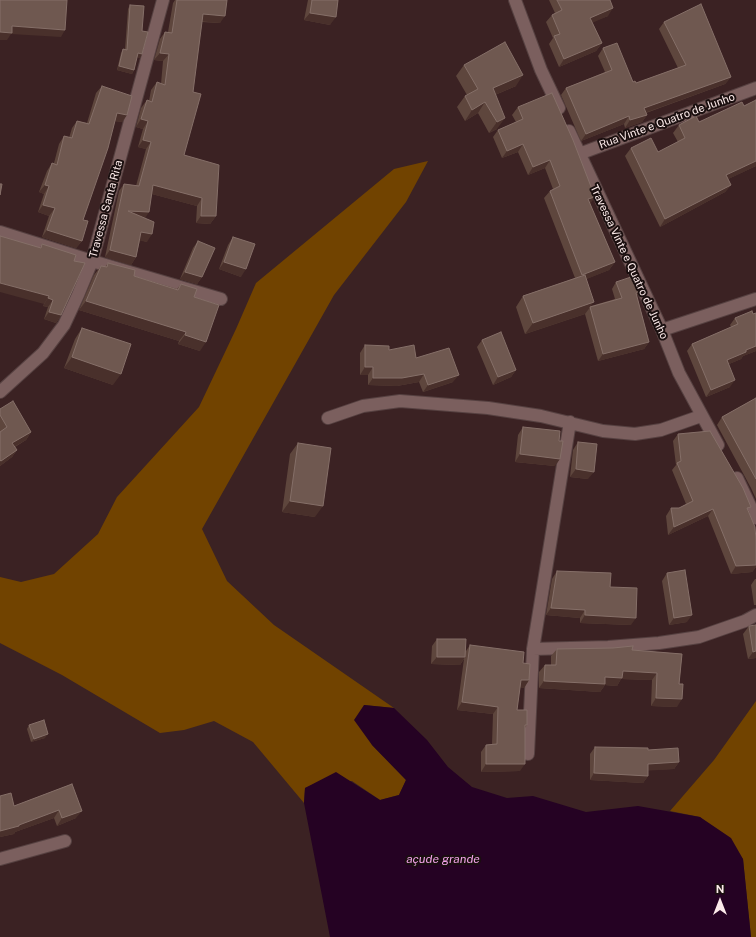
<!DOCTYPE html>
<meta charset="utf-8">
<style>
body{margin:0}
#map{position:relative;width:756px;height:937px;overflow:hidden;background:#3b2223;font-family:"Public Sans",sans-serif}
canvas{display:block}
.north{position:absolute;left:700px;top:881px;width:40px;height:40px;-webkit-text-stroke:3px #1a0f0f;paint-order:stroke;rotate:0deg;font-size:11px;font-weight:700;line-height:16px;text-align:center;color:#fcebea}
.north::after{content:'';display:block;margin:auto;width:14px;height:18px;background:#fcebea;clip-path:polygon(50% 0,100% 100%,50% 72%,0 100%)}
</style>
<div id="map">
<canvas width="756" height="937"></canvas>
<div class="north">N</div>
</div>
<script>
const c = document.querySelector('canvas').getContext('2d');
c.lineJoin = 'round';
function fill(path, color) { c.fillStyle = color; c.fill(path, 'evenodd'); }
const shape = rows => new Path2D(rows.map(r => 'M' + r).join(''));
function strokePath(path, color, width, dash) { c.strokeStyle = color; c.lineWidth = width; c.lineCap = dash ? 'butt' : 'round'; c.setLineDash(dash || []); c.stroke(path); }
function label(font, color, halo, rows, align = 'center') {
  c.font = font + ' "Public Sans",sans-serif'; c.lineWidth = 4; c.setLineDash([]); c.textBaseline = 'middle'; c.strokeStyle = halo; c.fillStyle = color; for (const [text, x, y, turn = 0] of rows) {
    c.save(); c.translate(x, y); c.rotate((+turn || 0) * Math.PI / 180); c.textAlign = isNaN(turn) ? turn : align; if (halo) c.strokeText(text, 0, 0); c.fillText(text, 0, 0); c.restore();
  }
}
const green = shape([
 [428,161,406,202,334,295,202,529,227,581,274,625,394,708,364,705,372,745,406,780,399,795,380,800,352,781,319,782,305,788,304,803,253,742,214,721,184,730,160,733,62,675,0,643,0,577,21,582,54,574,98,534,117,497,199,407,236,329,256,283,394,169],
 [756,701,756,937,751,937,743,859,700,817,670,811,714,760]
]);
const water = shape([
 [364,705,394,708,427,740,448,767,472,787,507,798,533,796,586,812,638,806,700,817,731,838,743,859,751,937,330,937,304,803,305,788,336,772,380,800,399,795,406,780,372,745,354,720]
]);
const minor = shape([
 [515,0,541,70,559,108],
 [569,131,662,330,679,373,718,445],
 [579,154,756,88],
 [0,232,92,261,221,299],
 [662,330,756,299],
 [0,392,43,353,64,325,78,295,92,261,163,0],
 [328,418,363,406,400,401,488,408,541,416,603,431,635,434,661,430,701,416],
 [737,478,756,518],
 [533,649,608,647,659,643,699,637,745,621,756,615],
 [528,754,533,649,570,422],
 [0,859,65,841]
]);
const wall = shape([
 [175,0,227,0,220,23,202,22,184,155,216,216,210,224,196,223,197,206,152,194,145,218,147,242,140,240,136,257,131,265,105,257,119,191,124,184,136,186,146,149,138,147,143,129,136,127,141,108,147,100,149,101,151,90,157,82,161,84,163,61,154,60,160,39,165,32,168,32,173,3],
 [308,0,338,0,330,25,304,20],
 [549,0,610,0,608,16,592,22,602,43,596,51,559,67,549,44,553,38,546,22,552,15,555,13],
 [130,5,140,58,137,57,134,70,132,74,117,70,121,53,123,49,125,49,128,9],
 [664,22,731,77,725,84,646,113,647,115,642,122,625,128,624,124,581,141,561,95,566,88,605,72,598,56,603,48,633,82,636,83,678,68,659,29],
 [464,65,516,86,495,95,497,129,489,133,478,113,465,121,457,107,465,96,467,95,456,76],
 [102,86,127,115,122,122,115,121,83,220,82,241,76,248,42,237,49,216,38,212,44,194,39,192,47,171,52,163,54,163,59,144,64,136,69,138,72,128,77,121,87,123,96,93],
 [756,100,756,166,728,179,731,185,725,192,660,227,625,156,631,148,658,152,678,142,673,133,679,125,699,122,744,106],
 [518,107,590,204,615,262,609,270,586,279,591,306,615,299,612,289,616,282,640,291,637,296,649,342,644,349,598,361,585,314,525,334,516,307,523,296,575,278,544,198,550,191,553,189,545,168,528,175,518,152,502,158,493,137,498,130,516,122,512,115],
 [233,237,241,277,219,269,228,245],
 [198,241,202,277,197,284,180,279,193,248],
 [42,244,74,261,61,315,56,323,44,319,48,307,43,306,44,304,40,248],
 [108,263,134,276,177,289,181,284,194,297,200,351,178,344,179,341,79,310,94,275,101,266,105,267],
 [756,313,756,351,743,356,741,359,729,364,730,387,706,397,687,351,692,344,731,327,730,325,735,318],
 [82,328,113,385,64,368,75,339],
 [482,340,516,370,511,377,493,385,477,347],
 [365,345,389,350,416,358,453,382,423,392,419,382,397,386,368,385,368,375,360,375,360,353],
 [756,398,756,499,751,488,717,425,722,417],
 [0,409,31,432,26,440,15,447,17,450,12,457,0,466,0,432,1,432,0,431],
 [523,427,555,466,515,462,518,435],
 [678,434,749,511,756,540,756,567,752,572,731,574,708,516,668,535,666,516,671,508,679,508,686,504,672,470,676,465,673,441],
 [578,442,588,479,570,477,573,450],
 [298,443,315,517,282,512,290,454],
 [557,571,610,587,631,625,580,623,580,618,546,615,552,579],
 [667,573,687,622,669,625,662,581],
 [755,579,756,579,756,605,754,605,751,585],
 [749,626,756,658,748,659,743,634],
 [437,639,466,651,470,645,523,663,529,680,524,688,520,687,517,710,527,725,525,728,520,771,481,772,481,752,486,745,492,744,493,714,457,710,464,659,460,665,431,664,432,646],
 [557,649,632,650,682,654,677,707,651,706,652,680,621,679,617,686,605,685,600,692,539,688,539,672,545,665,551,665,551,656],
 [29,725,45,738,31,742,27,729],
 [595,747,679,762,674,769,648,770,648,776,643,783,590,780,590,754],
 [72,784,76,818,57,826,54,818,15,832,14,834,0,837,0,796,14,806]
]);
const shadedWall = shape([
 [613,8,608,16,585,26,590,18],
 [310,13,336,17,330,25,304,20],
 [203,14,225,16,220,23,198,21],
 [12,26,65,30,61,37,11,34,7,40,0,40,0,32],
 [602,43,596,51,559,67,564,59],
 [138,53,142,54,140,58,135,57],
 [160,53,169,54,163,61,154,60],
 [119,66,134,70,132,74,117,70],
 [523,75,516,86,485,99,493,88],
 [731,77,725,84,639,115,644,108],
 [485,102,478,113,465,121,472,110],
 [117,113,127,115,122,122,112,121],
 [647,115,642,122,625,128,630,120],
 [629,116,624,124,581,141,586,134],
 [505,118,497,129,489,133,497,122],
 [141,119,148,121,143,129,136,127],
 [143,140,151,142,146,149,138,147],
 [523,144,518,152,502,158,507,151],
 [550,160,545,168,528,175,533,167],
 [756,161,756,166,720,183,726,175],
 [45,185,49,186,44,194,39,192],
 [153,185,202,198,197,206,148,193],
 [731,185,725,192,660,227,665,219],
 [595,197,590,204,588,199],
 [43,205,55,208,49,216,38,212],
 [128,211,149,212,144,220],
 [201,216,216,216,210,224,196,223],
 [47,230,82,241,76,248,42,237],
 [141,232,152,234,147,242,136,240],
 [110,250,136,257,131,265,105,257],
 [224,262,246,269,241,277,219,269],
 [615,262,609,270,577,283,582,275],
 [185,272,202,277,197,284,180,279],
 [0,283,49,296,44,304,0,292],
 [640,291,635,298,636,293],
 [48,298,53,300,48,307,43,306],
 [86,301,186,332,179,341,79,310],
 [594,302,585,314,525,334,533,323],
 [49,312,61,315,56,323,44,319],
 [185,335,206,342,200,351,178,344],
 [649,342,644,349,598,361,603,354],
 [756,346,756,351,743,356,741,359,722,367,727,360,746,350],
 [72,357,121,374,113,385,64,368],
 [365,367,373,367,368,375,360,375],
 [516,370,511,377,493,385,498,377],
 [424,374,419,382,397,386,368,385,373,378],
 [459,375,453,382,423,392,428,385],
 [735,380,730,387,706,397,711,390],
 [31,432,26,440,7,451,12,443],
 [17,450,12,457,0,466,0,462,1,461],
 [520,454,560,459,555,466,515,462],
 [576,469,594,472,588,479,570,477],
 [290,501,323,506,315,517,282,512],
 [713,509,708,516,668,535,674,527],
 [756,565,756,567,752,572,731,574,736,566],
 [551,608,585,610,580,618,546,615],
 [585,615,636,618,631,625,580,623],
 [692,615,687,622,669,625,674,618],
 [756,651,756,658,748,659,753,652],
 [437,657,465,657,460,665,431,664],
 [623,671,657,673,652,680,621,679,617,686,605,685,600,692,539,688,544,681,605,677],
 [521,680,529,680,524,688,516,687],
 [656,698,682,699,677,707,651,706],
 [462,702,498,707,493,714,457,710],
 [48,734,45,738,31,742,34,739],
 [679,762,674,769,643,771,648,764],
 [486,764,525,764,520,771,481,772],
 [594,773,648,776,643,783,590,780],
 [59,810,54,818,15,832,14,834,0,837,0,831],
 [82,811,76,818,57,826,62,818]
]);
const building = shape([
 [0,0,67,0,65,30,12,26,12,33,0,32,0,0],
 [177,0,227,0,225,16,203,14,193,92,201,94,184,155,219,165,216,216,201,216,202,198,153,185,149,212,128,211,154,222,152,234,141,232,136,257,110,250,124,184,139,186,151,142,143,140,148,121,141,119,147,100,152,102,157,82,165,85,169,54,160,53,165,32,172,33,177,0],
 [312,0,338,0,336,17,310,13,312,0],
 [557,0,610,0,613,8,590,18,602,43,564,59,554,36,560,34,552,15,562,10,557,0],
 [701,4,731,77,644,108,647,115,630,120,629,116,586,134,566,88,612,70,603,48,617,43,633,82,635,81,636,83,686,65,664,22,701,4],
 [130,5,144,6,142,31,148,32,142,54,138,53,134,70,119,66,123,49,127,50,130,5],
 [505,42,523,75,493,88,505,118,497,122,485,102,472,110,465,96,478,89,464,65,505,42],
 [102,86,132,96,127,115,117,113,108,148,83,220,88,221,82,241,47,230,55,208,43,205,49,186,45,185,52,163,57,165,64,136,72,138,77,121,89,124,102,86],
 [552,93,573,140,595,197,588,199,615,262,582,275,550,191,560,186,550,160,533,167,523,144,507,151,498,130,523,119,518,107,552,93],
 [756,100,756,161,726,175,731,185,665,219,631,148,651,138,658,152,685,138,679,125,696,116,699,122,742,102,744,106,756,100],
 [0,184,2,184,0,195,0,184],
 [0,236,41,248,42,244,76,255,74,261,85,263,61,315,49,312,53,300,48,298,49,296,0,283,0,236],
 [233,237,255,244,246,269,224,262,233,237],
 [198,241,215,248,202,277,185,272,198,241],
 [108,263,135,270,134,276,178,290,181,284,197,289,194,297,219,305,206,342,185,335,186,332,86,301,101,266,107,267,108,263],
 [585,275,594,302,533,323,523,296,585,275],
 [634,276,640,291,636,293,649,342,603,354,590,307,622,298,616,282,634,276],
 [752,311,753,314,756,313,756,346,746,350,746,352,727,360,735,380,711,390,692,344,738,324,735,318,752,311],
 [82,328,131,344,121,374,72,357,82,328],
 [501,332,516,370,498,377,482,340,501,332],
 [365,345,389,346,389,350,414,345,416,358,449,348,459,375,428,385,424,374,402,378,373,378,373,367,365,367,365,345],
 [756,398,756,479,722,417,756,398],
 [13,401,31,432,12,443,17,450,1,461,0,460,0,432,7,427,0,415,0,409,13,401],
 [523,427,560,431,559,441,563,441,560,459,520,454,523,427],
 [710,431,743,488,751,507,747,508,755,527,756,540,756,565,736,566,713,509,674,527,671,508,679,508,693,501,677,463,681,461,678,434,710,431],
 [578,442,597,444,594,472,576,469,578,442],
 [298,443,331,448,323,506,290,501,298,443],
 [685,570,692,615,674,618,667,573,685,570],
 [557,571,611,573,610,587,637,588,636,618,585,615,585,610,551,608,557,571],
 [756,625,756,651,753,652,749,626,756,625],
 [437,639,466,639,465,657,437,657,437,639],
 [470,645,524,652,523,663,530,664,529,680,521,680,517,710,527,710,527,725,525,725,525,764,486,764,486,745,497,744,498,707,462,702,470,645],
 [633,646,632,650,682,654,679,684,683,684,682,699,656,698,657,673,623,671,622,678,605,677,605,684,544,681,545,665,556,665,557,649,613,648,633,646],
 [44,720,48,734,34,739,29,725,44,720],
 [595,747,648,748,648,750,678,748,679,762,648,764,648,776,594,773,595,747],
 [72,784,82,811,62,818,59,810,19,825,19,826,0,831,0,796,11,793,14,806,72,784]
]);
const streetNames = [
 ["Rua Vinte e Quatro de Junho",667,121,-20],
 ["Travessa Santa Rita",106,209,-75],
 ["Travessa Vinte e Quatro de Junho",629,262,65]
];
const waterNames = [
 ["açude grande",443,859]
];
fill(green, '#714300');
fill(water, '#250223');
strokePath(minor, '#564141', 14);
strokePath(minor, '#7b5f5e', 12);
fill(wall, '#5e463d');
fill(shadedWall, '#49302b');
fill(building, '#6f5850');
strokePath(building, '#856f68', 1);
label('11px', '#fcebea', '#1a0f0f', streetNames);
label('italic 12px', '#f2a4e9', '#1a0f0f', waterNames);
</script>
